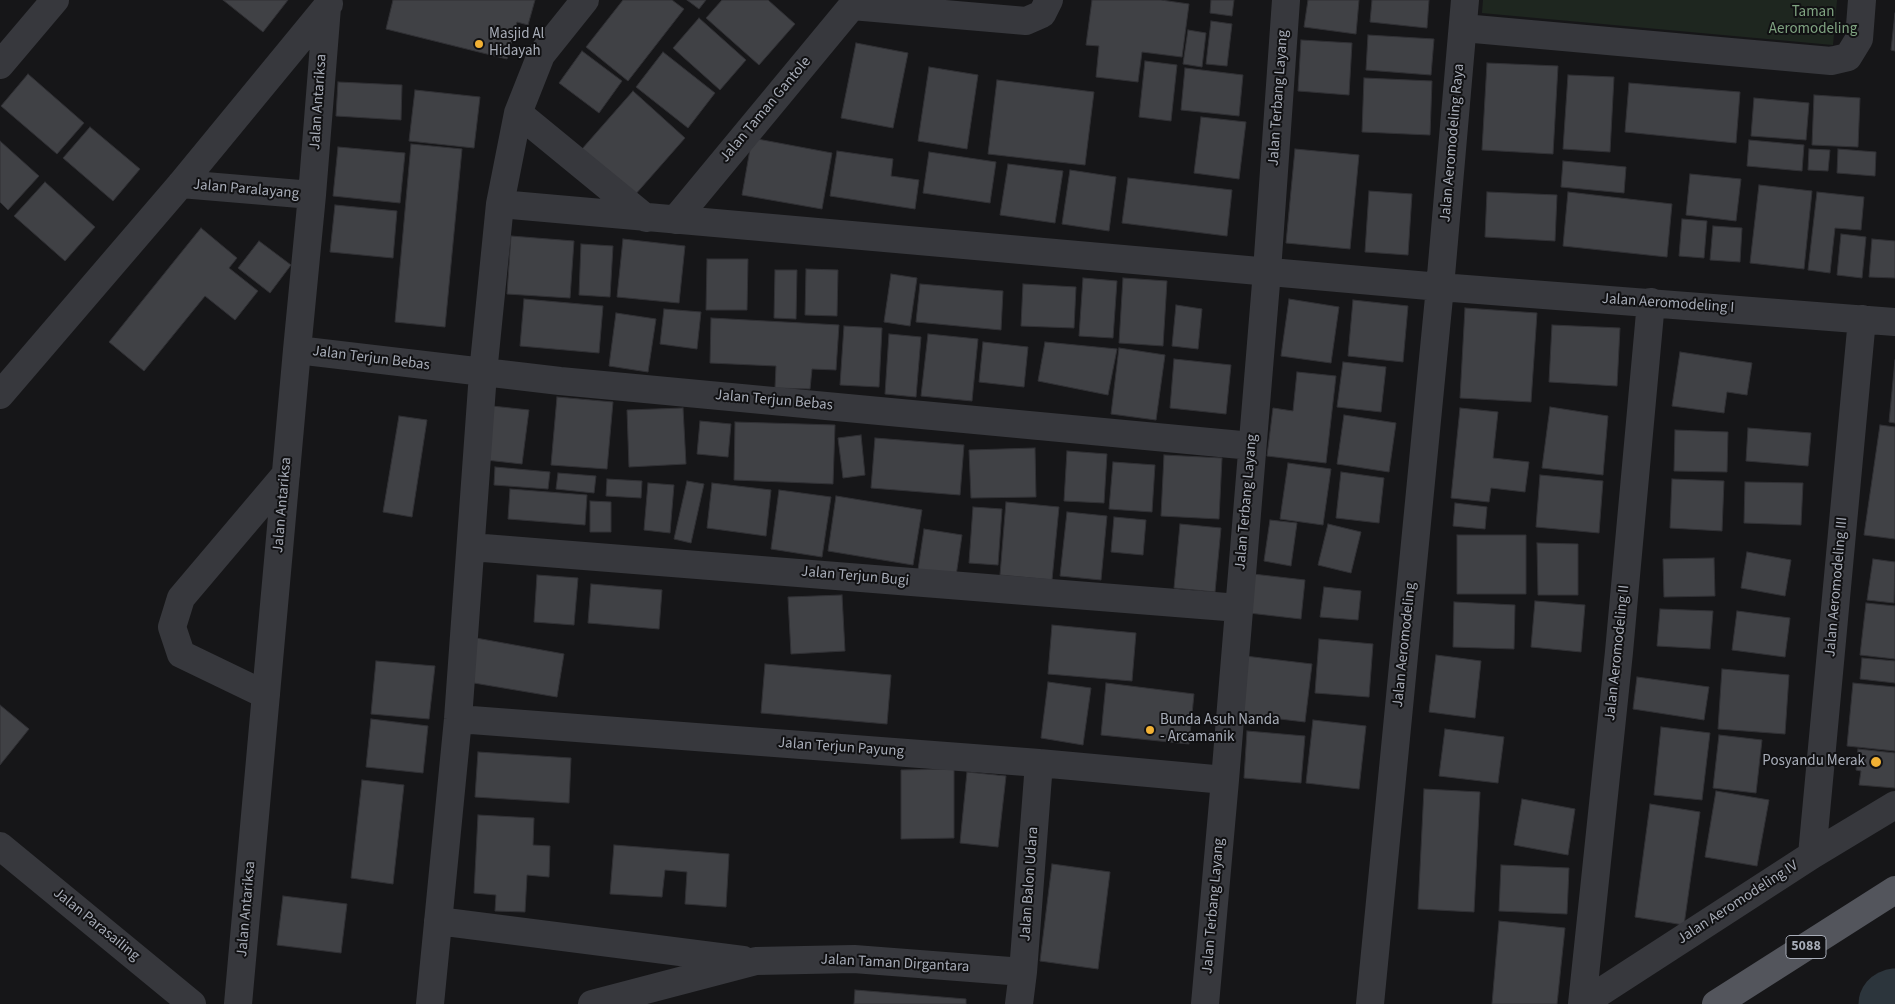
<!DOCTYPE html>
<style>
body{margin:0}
canvas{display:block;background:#161618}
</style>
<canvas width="1895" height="1004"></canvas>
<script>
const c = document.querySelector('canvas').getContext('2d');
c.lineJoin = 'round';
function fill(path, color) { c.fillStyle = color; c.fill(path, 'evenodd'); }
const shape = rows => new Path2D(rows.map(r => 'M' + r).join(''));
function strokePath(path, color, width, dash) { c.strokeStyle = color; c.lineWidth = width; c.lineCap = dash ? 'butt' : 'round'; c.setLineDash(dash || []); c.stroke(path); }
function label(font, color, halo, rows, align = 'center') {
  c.font = font + ' "Source Sans 3",sans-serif'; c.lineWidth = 4; c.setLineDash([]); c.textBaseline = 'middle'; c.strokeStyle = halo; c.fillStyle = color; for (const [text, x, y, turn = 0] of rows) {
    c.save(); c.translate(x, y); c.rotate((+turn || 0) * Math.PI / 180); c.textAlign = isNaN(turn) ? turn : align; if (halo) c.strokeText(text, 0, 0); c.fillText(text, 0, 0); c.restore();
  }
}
const green = shape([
 [1483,0,1837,0,1833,45,1482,13]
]);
const river = shape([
 [1893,1004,1895,1003]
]);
const building = shape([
 [223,0,288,0,263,32,223,0],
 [393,0,535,0,528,25,517,22,507,59,386,29,393,0],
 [623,0,672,0,684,9,628,81,586,47,623,0],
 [687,0,706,0,699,9,687,0],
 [722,0,768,0,795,24,759,65,706,18,722,0],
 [1092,0,1161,0,1189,4,1182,57,1142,52,1138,82,1096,77,1099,46,1086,45,1092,0],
 [1211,0,1234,0,1232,16,1210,13,1211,0],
 [1308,0,1359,0,1356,34,1304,27,1308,0],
 [1372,0,1429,0,1427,28,1370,22,1372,0],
 [1895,13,1895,51,1891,50,1895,13],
 [699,18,746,60,720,90,673,48,699,18],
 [1211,21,1232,24,1227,66,1206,64,1211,21],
 [1188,30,1206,33,1202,67,1183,64,1188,30],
 [1368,35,1434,39,1431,75,1366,70,1368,35],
 [1301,40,1352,43,1349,95,1298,91,1301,40],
 [856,43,908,53,893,128,841,118,856,43],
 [582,51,622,81,599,113,559,83,582,51],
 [663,52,715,93,688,128,636,87,663,52],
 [1145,61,1177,65,1171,121,1139,117,1145,61],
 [1487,63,1558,66,1553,154,1482,150,1487,63],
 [929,67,978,75,967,149,918,141,929,67],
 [1185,68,1243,75,1239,116,1181,110,1185,68],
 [28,74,84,123,57,154,1,106,28,74],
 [1568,75,1614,77,1610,152,1563,149,1568,75],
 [1364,78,1432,81,1430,135,1362,132,1364,78],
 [997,80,1094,92,1085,165,988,154,997,80],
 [338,82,402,85,401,120,336,116,338,82],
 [1629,83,1740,92,1736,143,1625,132,1629,83],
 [415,90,480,97,474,148,409,141,415,90],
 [633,91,685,138,634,196,582,149,633,91],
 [1814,95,1860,98,1858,147,1812,145,1814,95],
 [1754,98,1809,103,1806,140,1751,136,1754,98],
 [1201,117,1246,122,1239,179,1194,173,1201,117],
 [90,127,140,169,113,201,63,158,90,127],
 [752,138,832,153,822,209,742,195,752,138],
 [1749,140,1804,145,1802,171,1747,166,1749,140],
 [0,141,39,176,8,210,0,202,0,141],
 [411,144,462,149,445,327,395,322,411,144],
 [338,147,405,153,400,203,333,196,338,147],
 [1295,149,1359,155,1350,249,1286,243,1295,149],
 [1809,149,1830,150,1828,171,1808,170,1809,149],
 [1838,149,1876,152,1875,176,1837,173,1838,149],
 [837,151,893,159,891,176,919,180,915,209,830,196,837,151],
 [929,152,996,162,990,203,923,193,929,152],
 [1563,161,1626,167,1624,193,1561,187,1563,161],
 [1008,164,1063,171,1055,223,1000,215,1008,164],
 [1070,170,1116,177,1109,231,1062,224,1070,170],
 [1690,174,1741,179,1736,221,1686,215,1690,174],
 [1128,178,1232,190,1227,236,1122,223,1128,178],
 [45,182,95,227,65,261,14,216,45,182],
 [1759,185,1812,191,1804,269,1750,263,1759,185],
 [1369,191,1412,194,1408,255,1365,252,1369,191],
 [1487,192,1557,195,1555,241,1485,237,1487,192],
 [1568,192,1672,204,1667,257,1563,246,1568,192],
 [1817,192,1864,197,1861,230,1835,228,1830,273,1808,270,1817,192],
 [335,205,397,211,393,258,330,252,335,205],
 [1682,219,1707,221,1704,258,1679,256,1682,219],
 [1713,226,1742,228,1740,262,1710,260,1713,226],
 [201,228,237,258,229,268,258,291,235,320,205,296,144,371,109,342,201,228],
 [1841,234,1866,237,1862,278,1837,275,1841,234],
 [511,236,574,241,570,298,507,294,511,236],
 [623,239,685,246,679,303,617,297,623,239],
 [1872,239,1895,241,1895,278,1869,277,1872,239],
 [259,241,291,265,270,293,238,268,259,241],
 [581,244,613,246,610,297,579,295,581,244],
 [707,259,748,259,747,310,706,310,707,259],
 [806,269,838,270,837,316,805,315,806,269],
 [775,270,797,270,796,319,774,318,775,270],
 [891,274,917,278,910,326,884,322,891,274],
 [1083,278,1117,281,1113,338,1079,336,1083,278],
 [1123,278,1167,281,1163,346,1119,343,1123,278],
 [920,284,1003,291,1001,330,916,322,920,284],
 [1023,284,1076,287,1074,328,1021,326,1023,284],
 [524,299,603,306,599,353,520,346,524,299],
 [1289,299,1339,307,1331,363,1281,356,1289,299],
 [1353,300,1408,306,1403,362,1348,356,1353,300],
 [1176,305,1202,309,1198,349,1172,346,1176,305],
 [1465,308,1537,313,1531,402,1460,398,1465,308],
 [664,309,701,312,697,349,660,344,664,309],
 [616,313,656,319,648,372,609,366,616,313],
 [711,318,839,325,836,370,812,369,810,389,775,388,776,366,710,363,711,318],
 [1552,325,1620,328,1617,386,1549,382,1552,325],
 [844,326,882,328,879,387,840,385,844,326],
 [889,334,921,337,916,397,885,394,889,334],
 [928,334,978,339,972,401,921,396,928,334],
 [983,342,1028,347,1024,387,979,382,983,342],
 [1045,342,1117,349,1108,395,1038,381,1045,342],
 [1119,348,1165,355,1156,420,1111,414,1119,348],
 [1680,352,1752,363,1747,395,1727,392,1724,413,1672,406,1680,352],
 [1174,359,1231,365,1226,414,1170,408,1174,359],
 [1895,360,1895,423,1889,422,1895,360],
 [1343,362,1386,367,1381,412,1337,407,1343,362],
 [1297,372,1336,376,1326,463,1267,456,1273,408,1293,411,1297,372],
 [557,397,613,402,607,469,551,465,557,397],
 [492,406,529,410,522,464,486,460,492,406],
 [1550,407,1608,416,1603,475,1542,468,1550,407],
 [683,408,686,464,629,467,627,410,683,408],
 [1460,408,1498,412,1493,458,1529,462,1525,492,1491,488,1489,502,1451,498,1460,408],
 [1344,415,1396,423,1389,472,1337,464,1344,415],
 [399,416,427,420,412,517,383,512,399,416],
 [700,421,731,424,728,457,697,454,700,421],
 [735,422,835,425,833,484,734,480,735,422],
 [1880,425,1895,427,1895,539,1864,535,1880,425],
 [1748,428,1811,433,1808,466,1746,461,1748,428],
 [1675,430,1728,432,1727,472,1674,471,1675,430],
 [861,435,865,475,843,478,838,438,861,435],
 [875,438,964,445,960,495,871,488,875,438],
 [1035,448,1036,497,971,498,969,450,1035,448],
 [1067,451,1107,454,1104,503,1064,501,1067,451],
 [1164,455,1222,458,1219,519,1161,516,1164,455],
 [1113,462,1155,465,1152,512,1109,509,1113,462],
 [1288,463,1331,469,1323,525,1280,519,1288,463],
 [495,467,550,472,548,489,494,485,495,467],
 [1341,472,1384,478,1379,523,1336,518,1341,472],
 [558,473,596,476,594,493,556,489,558,473],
 [1540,475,1603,481,1599,533,1536,527,1540,475],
 [607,479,642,481,641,498,606,496,607,479],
 [1672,479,1724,481,1722,531,1670,528,1672,479],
 [687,481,704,484,691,543,674,539,687,481],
 [1745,482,1803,483,1801,525,1744,523,1745,482],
 [648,483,674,485,670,533,644,530,648,483],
 [712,483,771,490,766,536,707,528,712,483],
 [510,489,587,495,585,525,508,519,510,489],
 [779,490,831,497,822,557,771,549,779,490],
 [836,496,922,510,913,565,828,551,836,496],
 [590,501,611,502,611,532,590,532,590,501],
 [1006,502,1059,507,1052,580,1000,575,1006,502],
 [1455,503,1487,507,1485,529,1453,526,1455,503],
 [973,507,1002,509,998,565,969,563,973,507],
 [1067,512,1107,516,1101,580,1060,576,1067,512],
 [1114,517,1146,520,1143,555,1111,552,1114,517],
 [1270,520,1297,523,1291,566,1264,561,1270,520],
 [1180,524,1221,528,1215,592,1174,588,1180,524],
 [1328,524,1361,532,1351,573,1318,565,1328,524],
 [924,529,962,535,956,576,918,570,924,529],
 [1457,535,1526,535,1526,594,1457,594,1457,535],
 [1537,543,1578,544,1578,595,1538,595,1537,543],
 [1747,552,1791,560,1785,596,1741,588,1747,552],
 [1714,558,1715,596,1664,597,1663,559,1714,558],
 [1873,559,1895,562,1894,603,1867,600,1873,559],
 [1253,574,1305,580,1301,619,1249,613,1253,574],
 [537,575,578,578,574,625,534,622,537,575],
 [591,584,662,590,659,629,588,623,591,584],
 [1324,587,1361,591,1358,620,1320,617,1324,587],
 [842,595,845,651,791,654,788,597,842,595],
 [1535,601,1585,605,1581,652,1531,647,1535,601],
 [1454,602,1515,605,1514,649,1453,647,1454,602],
 [1866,603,1895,606,1895,659,1860,655,1866,603],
 [1660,609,1713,611,1710,649,1657,646,1660,609],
 [1737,611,1790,618,1785,657,1732,650,1737,611],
 [1052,625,1136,633,1132,681,1048,674,1052,625],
 [476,638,564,654,557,697,468,682,476,638],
 [1319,639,1373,644,1369,697,1315,693,1319,639],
 [1436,655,1481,661,1475,718,1429,712,1436,655],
 [1245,656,1312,664,1305,722,1238,714,1245,656],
 [1862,658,1895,661,1895,683,1860,679,1862,658],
 [376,661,435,666,429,719,371,714,376,661],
 [765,664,891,675,887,724,761,713,765,664],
 [1722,669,1789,675,1785,734,1718,729,1722,669],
 [1637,677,1709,687,1704,720,1633,709,1637,677],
 [1048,682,1091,688,1083,745,1041,738,1048,682],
 [1106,683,1194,694,1189,744,1101,735,1106,683],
 [1853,683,1895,687,1895,751,1847,746,1853,683],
 [0,705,29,729,0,765,0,705],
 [371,719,428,726,423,773,366,767,371,719],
 [1313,720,1366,726,1359,789,1306,783,1313,720],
 [1661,727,1710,733,1702,800,1654,795,1661,727],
 [1445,729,1504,737,1498,783,1439,776,1445,729],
 [1247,731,1305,736,1301,783,1244,778,1247,731],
 [1719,735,1762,740,1756,793,1713,788,1719,735],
 [1858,749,1895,753,1895,788,1859,785,1861,771,1856,770,1858,749],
 [478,752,571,758,569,803,475,797,478,752],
 [954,769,954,838,901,839,901,770,954,769],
 [967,772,1006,776,998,847,960,843,967,772],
 [362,780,404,785,393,884,351,878,362,780],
 [1424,789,1480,792,1474,912,1418,909,1424,789],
 [1716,791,1769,800,1757,866,1705,857,1716,791],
 [1522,799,1575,809,1568,855,1514,845,1522,799],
 [1650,804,1700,812,1684,925,1635,917,1650,804],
 [478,815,534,818,533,845,550,846,549,877,527,875,525,912,495,911,496,895,474,893,478,815],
 [614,845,729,854,726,907,685,904,687,872,665,870,662,897,610,894,614,845],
 [1052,864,1110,872,1098,969,1040,961,1052,864],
 [1501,865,1569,868,1567,914,1499,911,1501,865],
 [283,896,347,904,341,953,277,945,283,896],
 [1499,921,1565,928,1557,1004,1492,1004,1499,921],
 [855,990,966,999,966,1004,854,1004,855,990]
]);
const street = shape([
 [852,6,1026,21,1042,14,1049,0],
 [1463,28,1831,61,1848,57,1859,39,1862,0],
 [0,65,55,0],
 [518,113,646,218],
 [181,184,312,195],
 [500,204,1440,287,1895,322],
 [675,220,857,0],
 [297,350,560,381,1252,446],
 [0,395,181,184,329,4],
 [471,547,1239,608],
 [266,695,181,654,172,627,181,598,286,474],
 [458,719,1039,763,1225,780],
 [0,846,192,1004],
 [1812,855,1862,319],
 [438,921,743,960],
 [238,1004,297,350,312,195,327,7],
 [430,1004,458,719,483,373,500,204,518,113,541,55,585,0],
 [592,1004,756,961,854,959,1023,972],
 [1019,1004,1023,972,1039,763],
 [1205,1004,1225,780,1267,271,1286,0],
 [1370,1004,1440,287,1465,0],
 [1582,1004,1619,652,1651,302],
 [1582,1004,1812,855,1895,805]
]);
const primary = shape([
 [1716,1004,1895,890]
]);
const markers = [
 [479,44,5,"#f2b134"],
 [1150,730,5,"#f2b134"],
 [1876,762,6,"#f2b134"]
];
const shields = [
 [1806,947,40]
];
const shieldNames = [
 ["5088",1806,947]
];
const parkNames = [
 ["Taman",1813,13],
 ["Aeromodeling",1813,30]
];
const poiNames = [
 ["Masjid Al",489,35],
 ["Hidayah",489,52],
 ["Bunda Asuh Nanda",1160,721],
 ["- Arcamanik",1160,738],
 ["Posyandu Merak",1865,762,"right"]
];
const streetNames = [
 ["Jalan Terbang Layang",1279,98,-86],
 ["Jalan Antariksa",319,102,-86],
 ["Jalan Taman Gantole",766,110,-50],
 ["Jalan Aeromodeling Raya",1453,143,-85],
 ["Jalan Paralayang",246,190,5],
 ["Jalan Aeromodeling I",1668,304,4],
 ["Jalan Terjun Bebas",371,359,7],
 ["Jalan Terjun Bebas",774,401,5],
 ["Jalan Terbang Layang",1247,502,-85],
 ["Jalan Antariksa",283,505,-85],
 ["Jalan Terjun Bugi",855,577,5],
 ["Jalan Aeromodeling III",1837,587,-85],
 ["Jalan Aeromodeling",1405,645,-84],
 ["Jalan Aeromodeling II",1618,653,-84],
 ["Jalan Terjun Payung",841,748,4],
 ["Jalan Balon Udara",1030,884,-86],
 ["Jalan Aeromodeling IV",1738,903,-33],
 ["Jalan Terbang Layang",1214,906,-85],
 ["Jalan Antariksa",247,909,-85],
 ["Jalan Parasailing",96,925,39],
 ["Jalan Taman Dirgantara",895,964,3]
];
fill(green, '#1e261f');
strokePath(river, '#2c353c', 69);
fill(building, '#404145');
strokePath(building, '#303034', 1);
strokePath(street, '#37383d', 28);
strokePath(primary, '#53555c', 28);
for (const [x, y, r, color] of markers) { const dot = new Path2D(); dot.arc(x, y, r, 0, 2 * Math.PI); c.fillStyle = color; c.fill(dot); strokePath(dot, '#111113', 2); }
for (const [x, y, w] of shields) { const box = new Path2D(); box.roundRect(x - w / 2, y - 11.5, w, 23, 4); c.fillStyle = '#111113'; c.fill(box); strokePath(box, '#a8adb8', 1); }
label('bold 14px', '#a8adb8', null, shieldNames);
label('15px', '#7fa381', '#111113', parkNames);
label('15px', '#a8adb8', '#111113', poiNames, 'left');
label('15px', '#a8adb8', '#111113', streetNames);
</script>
